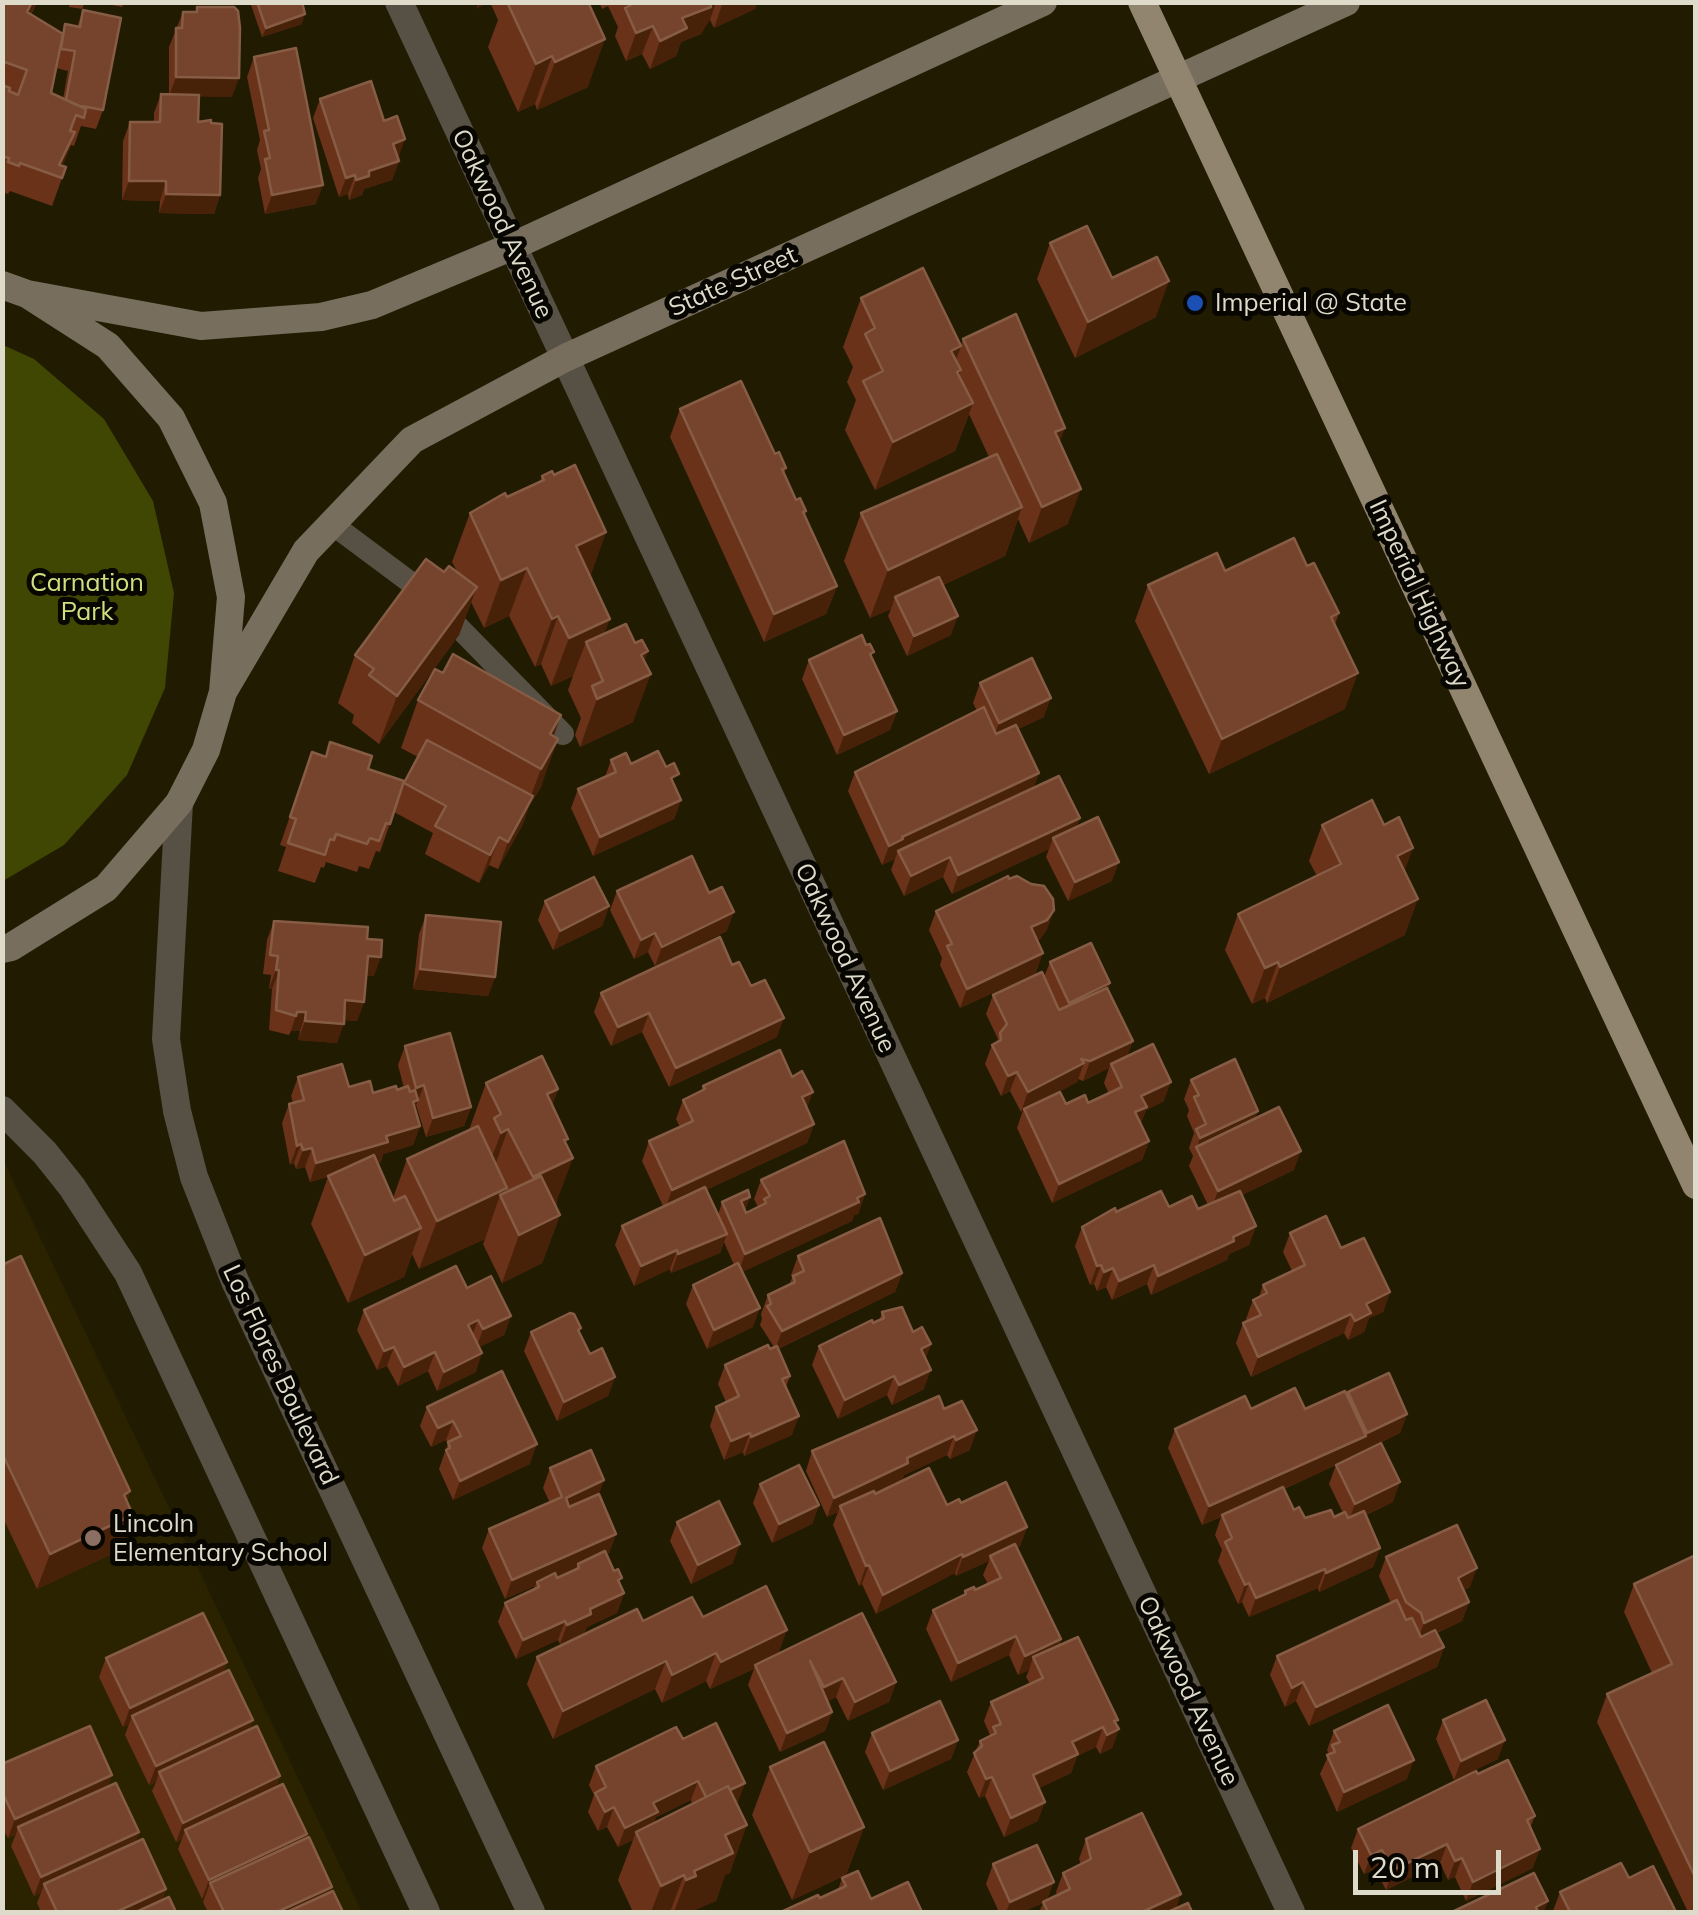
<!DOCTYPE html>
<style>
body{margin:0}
#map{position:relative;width:1698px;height:1915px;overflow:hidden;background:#211b02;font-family:Mulish,sans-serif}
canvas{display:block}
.frame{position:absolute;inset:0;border:5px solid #dedbcb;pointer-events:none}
.scale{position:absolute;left:1353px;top:1850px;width:148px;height:45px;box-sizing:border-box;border:5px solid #dedbcb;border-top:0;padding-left:12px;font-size:30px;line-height:35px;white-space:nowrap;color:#dedbcb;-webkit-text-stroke:8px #080601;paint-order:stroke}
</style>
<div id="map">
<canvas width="1698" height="1915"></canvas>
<div class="frame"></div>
<div class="scale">20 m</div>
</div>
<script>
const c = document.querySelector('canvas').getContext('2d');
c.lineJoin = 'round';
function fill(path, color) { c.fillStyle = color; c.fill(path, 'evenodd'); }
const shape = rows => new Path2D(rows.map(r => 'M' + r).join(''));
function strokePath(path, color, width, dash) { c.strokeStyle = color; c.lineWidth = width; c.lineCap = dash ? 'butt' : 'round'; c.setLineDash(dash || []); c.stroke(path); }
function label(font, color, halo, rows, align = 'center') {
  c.font = font + ' Mulish,sans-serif'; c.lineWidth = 10; c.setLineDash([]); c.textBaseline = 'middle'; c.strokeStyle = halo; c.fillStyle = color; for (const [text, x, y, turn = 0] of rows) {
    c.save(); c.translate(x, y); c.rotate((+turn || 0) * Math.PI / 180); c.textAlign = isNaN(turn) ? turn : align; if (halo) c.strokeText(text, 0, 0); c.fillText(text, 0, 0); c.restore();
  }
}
const built = shape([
 [2,1161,5,1164,362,1912,3,1912]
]);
const green = shape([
 [3,345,34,359,104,419,153,501,174,593,165,688,127,775,64,845,3,881]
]);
const service = shape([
 [332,524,426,594,563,734]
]);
const minor = shape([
 [399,2,1291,1912],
 [179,803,166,1039,177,1111,194,1177,235,1281,531,1912],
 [2,1110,45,1153,72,1187,128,1273,426,1912]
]);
const secondary = shape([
 [2,285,27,294,108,346,171,418,213,503,231,597,223,692,206,750,179,803,106,888,11,947,2,949],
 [27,294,201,326,321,317,372,305,513,246,1043,2],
 [223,692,306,551,412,440,565,358,1346,2]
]);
const primary = shape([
 [1142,2,1696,1185]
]);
const wall = shape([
 [3,2,37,2,31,15,62,34,65,24,77,27,83,10,103,110,96,129,81,126,74,146,71,145,62,166,66,167,52,206,10,191,8,194,2,192],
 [56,68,68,71,63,99,51,93],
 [70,2,85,2,82,9,69,7],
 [97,2,124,2,122,7],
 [250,2,302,2,302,24,262,37],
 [490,2,588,2,588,87,537,110,535,104,518,112,488,47,498,20],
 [599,2,757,2,755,9,714,28,710,20,708,21,701,34,681,42,676,56,650,69,642,54,626,61,615,36,618,27,608,6,602,9],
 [197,7,232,97,199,96,198,122,220,195,214,214,159,213,160,201,122,200,123,141,130,122,154,122,154,113,161,94,169,94,169,47,183,12,195,12],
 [254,57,316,204,265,214,258,178,261,169,257,150,260,140,247,77],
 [320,99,398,159,399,161,392,180,364,189,362,195,349,200,348,194,339,197,313,118],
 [1050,243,1112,278,1156,317,1075,358,1037,279],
 [861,298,961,346,956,360,963,339,1060,442,1068,524,1029,543,1018,519,1005,556,943,585,951,635,907,656,888,616,891,609,870,618,844,561,861,513,989,457,969,414,955,451,875,490,845,430,856,400,847,382,853,367,843,347],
 [680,409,775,454,786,468,784,473,796,500,806,511,805,516,837,586,826,614,764,642,670,437],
 [542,476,606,532,590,576,605,634,635,643,648,651,644,661,633,722,580,747,575,735,581,718,568,690,573,676,551,686,541,664,535,667,509,616,484,628,471,602,459,635,379,744,352,723,354,715,338,703,355,655,444,572,458,573,452,562,470,513,540,481],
 [1307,566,1339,613,1335,624,1345,709,1209,774,1135,621,1148,585,1225,571],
 [809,660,897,711,890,730,837,755,802,679],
 [443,673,561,715,554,736,541,787,529,806,523,824,498,869,489,865,479,883,425,854,433,833,394,812,380,852,376,851,369,869,359,866,357,872,326,862,324,868,321,867,315,883,278,871,286,847,280,845,312,752,368,769,404,783,418,757,401,748,418,700],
 [980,683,1044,717,1018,729,1039,773,1033,788,1077,826,1112,881,1068,901,1046,857,1049,849,952,894,943,877,904,896,891,870,895,859,882,865,848,791,855,772,977,711,973,703],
 [611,760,666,767,681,800,674,819,593,856,571,808,578,789,605,777],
 [1322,825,1405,935,1267,1003,1265,998,1252,1004,1225,950,1238,914,1317,876,1309,861],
 [617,891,709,893,727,931,655,966,648,952,634,959,610,910],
 [545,901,609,906,602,926,553,950,538,920],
 [936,911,1047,930,1040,939,1037,940,1036,973,960,1008,940,965,942,958,929,930],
 [426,915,495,977,488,996,413,989,419,934],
 [274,921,367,939,374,976,366,975,364,1002,357,1021,344,1020,337,1043,298,1040,300,1031,291,1031,289,1035,269,1030,272,989,269,989,271,975,263,974,267,940],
 [1050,962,1110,983,1108,989,1127,1056,1164,1101,1146,1110,1141,1123,1149,1141,1142,1160,1052,1203,1017,1128,1023,1110,1021,1112,1010,1091,1001,1096,985,1064,992,1045,996,1043,998,1039,986,1014,993,995,1044,977],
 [1109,1068,1104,1083,1109,1094,1088,1103,1066,1104,1042,1101,1077,1082,1078,1079,1083,1081],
 [732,965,777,1037,669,1087,642,1032,611,1046,594,1012,601,993],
 [405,1046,471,1107,464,1126,426,1137,416,1105,415,1108,420,1126,413,1145,383,1154,381,1162,377,1163,393,1198,407,1159,469,1130,486,1083,558,1089,552,1105,566,1144,556,1206,560,1215,542,1263,502,1283,483,1244,485,1239,419,1269,412,1254,404,1277,348,1303,311,1224,328,1177,310,1182,305,1167,296,1169,294,1163,290,1165,282,1123,289,1104,293,1103,291,1096,298,1077,373,1093,404,1088,398,1065],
 [1191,1080,1258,1111,1255,1118,1294,1170,1242,1195,1256,1226,1249,1245,1229,1254,1227,1260,1151,1295,1147,1284,1112,1300,1106,1287,1097,1291,1094,1284,1090,1285,1075,1246,1082,1227,1116,1212,1169,1207,1198,1209,1208,1205,1189,1166,1193,1156,1189,1148,1194,1133,1187,1116,1189,1110,1184,1099],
 [703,1086,807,1108,814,1124,807,1143,706,1190,718,1215,722,1202,750,1197,745,1210,746,1213,758,1207,754,1199,761,1180,865,1194,858,1214,854,1215,852,1221,742,1272,753,1327,707,1349,686,1304,693,1285,734,1265,724,1242,720,1253,671,1273,670,1269,634,1286,615,1245,622,1226,663,1206,642,1161,649,1141,680,1127,676,1119,683,1100,701,1091],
 [1290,1233,1341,1248,1390,1292,1383,1312,1369,1318,1364,1332,1348,1340,1344,1333,1251,1377,1236,1343,1243,1323,1247,1321,1246,1319,1253,1300,1259,1297,1263,1285,1292,1271,1283,1252],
 [798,1256,902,1273,895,1292,778,1349,790,1376,786,1387,792,1435,744,1456,743,1452,724,1460,710,1426,716,1407,726,1402,718,1384,725,1365,774,1347,760,1325,762,1319,761,1314,768,1295,789,1285,792,1278,791,1275],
 [2,1265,130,1491,127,1501,133,1515,120,1550,37,1589,2,1516],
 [467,1288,511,1316,504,1335,479,1347,476,1372,437,1391,428,1371,398,1386,387,1366,377,1370,357,1330,364,1310],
 [882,1312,913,1332,931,1344,925,1359,924,1389,892,1405,887,1395,838,1419,812,1365,819,1346,879,1321],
 [581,1328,579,1332,590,1354,615,1377,608,1396,557,1421,524,1351,531,1332],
 [1348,1392,1407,1414,1400,1433,1359,1453,1393,1502,1366,1515,1380,1548,1373,1567,1319,1592,1318,1588,1249,1617,1242,1602,1238,1604,1218,1561,1222,1550,1215,1535,1221,1517,1202,1525,1168,1448,1175,1429,1251,1409,1305,1409,1347,1396],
 [1336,1465,1329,1484,1343,1513,1334,1517,1305,1518,1294,1510,1284,1489],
 [427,1407,530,1464,453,1500,439,1469,448,1443,446,1440,431,1447,420,1426],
 [944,1409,970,1450,950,1459,947,1455,904,1475,902,1481,947,1505,961,1503,1027,1527,1020,1546,1017,1547,1061,1639,1059,1646,1118,1720,1116,1724,1119,1729,1112,1748,1100,1754,1096,1747,1077,1756,1071,1773,1039,1788,1038,1821,1004,1837,985,1796,979,1798,967,1772,980,1741,990,1735,984,1721,991,1702,1030,1684,1026,1677,1029,1670,1018,1675,1009,1655,951,1682,926,1629,933,1610,963,1596,965,1591,975,1590,988,1584,983,1575,989,1561,956,1576,955,1573,876,1614,862,1584,859,1586,833,1525,838,1512,827,1517,806,1471,812,1451],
 [550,1468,599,1494,616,1534,609,1553,606,1555,624,1593,617,1613,587,1627,584,1633,560,1644,558,1640,516,1659,498,1622,505,1603,534,1589,535,1586,505,1599,482,1548,489,1529,550,1503,543,1488],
 [576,1568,575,1570,557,1578,557,1576],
 [760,1484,819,1505,812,1524,772,1543,753,1503],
 [677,1522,733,1563,691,1584,670,1541],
 [1696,1555,1696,1912,1688,1912,1597,1722,1607,1694,1652,1673,1624,1612,1634,1584],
 [1386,1557,1470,1587,1464,1590,1469,1602,1462,1621,1437,1633,1444,1647,1437,1667,1309,1726,1296,1701,1285,1707,1270,1675,1277,1656,1391,1603,1379,1576],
 [703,1617,778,1654,896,1682,889,1702,848,1721,836,1697,828,1701,832,1712,825,1731,780,1752,748,1685,754,1669,710,1689,706,1681,662,1703,655,1689,553,1739,527,1684,537,1657,643,1621],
 [106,1658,227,1662,223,1673,253,1720,249,1730,280,1776,276,1787,307,1834,305,1838,332,1887,330,1892,343,1912,208,1912,203,1902,205,1897,202,1899,178,1849,182,1839,176,1842,152,1791,156,1782,149,1785,125,1735,129,1724,123,1727,99,1677],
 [1443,1720,1498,1759,1454,1780,1436,1739],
 [1334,1731,1407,1779,1337,1812,1320,1774,1329,1754,1327,1750],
 [872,1733,958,1740,951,1759,883,1790,865,1752],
 [683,1739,745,1783,736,1803,730,1873,725,1875,716,1901,690,1912,633,1912,618,1880,633,1840,618,1847,607,1827,598,1831,588,1812,594,1795,589,1785,596,1766],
 [691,1800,692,1804,654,1823,656,1817],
 [2,1764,108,1786,139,1832,135,1843,166,1889,162,1900,176,1912,41,1912,37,1903,41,1893,34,1896,11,1846,16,1834,8,1838,2,1827],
 [770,1767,864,1827,846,1875,792,1900,752,1815],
 [1478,1774,1535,1816,1530,1828,1533,1868,1466,1901,1455,1877,1448,1880,1440,1863,1386,1890,1375,1869,1364,1874,1351,1848,1358,1829],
 [1086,1839,1176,1909,1192,1912,1039,1912,1043,1903,1022,1912,999,1912,986,1884,993,1864,1047,1900,1057,1895,1056,1892,1063,1873,1081,1865,1079,1859],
 [842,1878,871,1899,820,1898,838,1890],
 [1629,1878,1676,1912,1553,1911,1560,1892]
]);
const shadedWall = shape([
 [32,2,37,2,17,40,27,12],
 [478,2,489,2,476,9],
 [710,2,716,2,710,20,701,34,681,42,676,56,650,69,660,41,682,18],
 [723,2,757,2,755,9,714,28],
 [305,14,302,24,262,37,266,28],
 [653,26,642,54,626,61,636,33],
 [605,39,588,87,537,110,555,62],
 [552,56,535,104,518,112,536,64],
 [176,77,239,78,232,97,169,96],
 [75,132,65,160,57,177,59,165],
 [405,139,398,159,393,144],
 [399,161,392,180,364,189,362,195,349,200,356,180,369,171],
 [355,175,348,194,339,197,346,178],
 [129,181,166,181,160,201,122,200],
 [323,185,316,204,265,214,272,195],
 [166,194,220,195,214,214,159,213],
 [1169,281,1156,317,1075,358,1088,322],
 [961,346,943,394,951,351],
 [961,370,944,417,973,403,955,451,875,490,893,442,957,372],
 [1065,428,1052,464,1055,432],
 [1081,489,1068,524,1029,543,1042,507],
 [1022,507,1005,556,899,605,895,597,891,609,870,618,888,570],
 [606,532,589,581,576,546],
 [527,568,509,616,484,628,501,580],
 [837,586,826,614,764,642,774,614],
 [477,587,459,635,379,744,397,696],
 [558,616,541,664,535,667,552,619],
 [958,616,951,635,907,656,914,636],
 [610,619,594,662,586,642,573,676,551,686,569,638],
 [648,651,637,681,651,674,633,722,580,747,597,699,641,655],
 [1358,673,1345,709,1209,774,1222,739],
 [1051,698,1044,717,992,742,999,723],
 [897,711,890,730,837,755,844,735],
 [561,715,544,762,558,739,541,787,529,806,523,824,498,869,508,842,526,809,541,769,550,734],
 [1039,773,1032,792,898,851,895,859,882,865,889,846,902,837],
 [681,800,674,819,593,856,600,837],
 [1080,818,1073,838,1053,838,1049,849,952,894,958,875],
 [499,837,489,865,479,883,490,855],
 [1413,848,1400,884,1397,856],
 [950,857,943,877,904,896,911,876],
 [1119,862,1112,881,1068,901,1075,882],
 [1418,899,1405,935,1267,1003,1280,967],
 [609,906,602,926,553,950,560,931],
 [1054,910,1047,930,1040,939,1024,946,1031,927],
 [734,912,727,931,655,966,662,947],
 [655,933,648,952,634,959,641,940],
 [1043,953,1036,973,960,1008,967,989],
 [368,956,381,957,374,976,361,975],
 [1278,962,1265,998,1252,1004,1265,968],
 [420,969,495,977,488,996,413,989],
 [276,970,279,970,272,989,269,989],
 [1110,983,1103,1002,1062,1022,1069,1003],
 [345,1000,364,1002,357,1021,338,1019],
 [297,1012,306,1012,300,1031,291,1031],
 [649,1013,642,1032,611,1046,618,1027],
 [784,1018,777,1037,669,1087,676,1068],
 [305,1021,344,1024,337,1043,298,1040],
 [1133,1041,1126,1061,1111,1064,1109,1068,1083,1081,1090,1061],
 [1084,1063,1077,1082,1021,1112,1028,1092],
 [1017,1072,1010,1091,1001,1096,1008,1076],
 [1171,1082,1164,1101,1146,1110,1140,1126,1128,1131,1141,1096],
 [424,1085,411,1119,409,1107,416,1088],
 [558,1089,541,1137,547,1094],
 [813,1092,806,1111,802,1097],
 [471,1107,464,1126,426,1137,433,1118],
 [1258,1111,1251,1130,1197,1148,1200,1138],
 [814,1124,807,1143,665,1209,672,1190],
 [420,1126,413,1145,383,1154,381,1162,310,1182,316,1163,386,1136],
 [508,1129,491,1177,483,1181,501,1133],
 [568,1139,558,1165,573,1158,555,1206,516,1225,533,1177,564,1140],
 [1149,1141,1142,1160,1052,1203,1059,1184],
 [301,1144,294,1163,290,1165,297,1146],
 [312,1148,305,1167,296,1169,303,1150],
 [1301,1151,1294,1170,1211,1210,1218,1191],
 [507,1188,503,1201,500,1195,485,1239,419,1269,437,1221],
 [865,1194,858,1214,854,1215,852,1221,738,1274,745,1254],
 [750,1197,743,1216,741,1201],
 [560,1215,542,1263,502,1283,519,1235],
 [1256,1226,1249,1245,1229,1254,1227,1260,1151,1295,1158,1276],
 [421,1228,404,1277,348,1303,365,1255],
 [727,1234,720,1253,671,1273,678,1254],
 [677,1250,670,1269,634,1286,641,1266],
 [1101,1265,1094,1284,1090,1285,1097,1266],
 [1154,1265,1147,1284,1112,1300,1119,1281],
 [1113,1268,1106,1287,1097,1291,1104,1272],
 [902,1273,895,1292,775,1350,782,1331],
 [1390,1292,1383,1312,1369,1318,1364,1332,1348,1340,1355,1321,1366,1304],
 [760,1308,753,1327,707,1349,714,1330],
 [1351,1314,1344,1333,1251,1377,1258,1357],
 [511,1316,504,1335,476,1349,483,1329],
 [478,1320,471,1339,468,1325],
 [931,1344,924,1364,921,1349],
 [394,1347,387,1366,377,1370,384,1351],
 [435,1352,428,1371,398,1386,404,1367],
 [482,1353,476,1372,437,1391,444,1372],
 [931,1370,924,1389,892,1405,899,1385],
 [894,1376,887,1395,838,1419,845,1400],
 [615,1377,608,1396,557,1421,564,1402],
 [1407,1414,1400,1433,1360,1452,1359,1455,1202,1525,1209,1506,1366,1436,1367,1433],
 [799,1416,792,1435,744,1456,751,1437],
 [453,1421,446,1440,431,1447,438,1428],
 [977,1430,970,1450,950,1459,956,1440],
 [750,1433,743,1452,724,1460,731,1441],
 [954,1436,947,1455,904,1475,902,1482,842,1510,840,1506,838,1512,827,1517,834,1498,907,1458],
 [537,1444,530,1464,453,1500,460,1481],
 [604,1480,597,1500,559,1517,566,1498],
 [1400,1482,1393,1502,1348,1523,1355,1504],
 [130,1491,120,1521,133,1515,120,1550,37,1589,50,1554,124,1495],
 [819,1505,812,1524,772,1543,779,1524],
 [1027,1527,1020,1546,992,1559,990,1556,989,1561,956,1576,963,1557],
 [616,1534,609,1553,579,1567,578,1564,576,1568,538,1585,537,1582,535,1586,505,1599,512,1580],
 [740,1544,733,1563,691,1584,698,1565],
 [1380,1548,1373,1567,1319,1592,1326,1573],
 [962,1554,955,1573,876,1614,883,1595],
 [869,1565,862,1584,859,1586,866,1566],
 [1477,1568,1470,1587,1451,1597,1458,1578],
 [1325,1569,1318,1588,1249,1617,1256,1598],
 [1249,1583,1242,1602,1238,1604,1245,1585],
 [624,1593,617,1613,587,1627,584,1633,560,1644,567,1625,590,1609],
 [1469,1602,1462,1621,1417,1642,1424,1623],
 [565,1621,558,1640,516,1659,523,1640],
 [787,1630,777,1658,755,1665,754,1669,710,1689,721,1662],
 [1016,1636,1009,1655,951,1682,958,1663],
 [1061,1639,1054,1658,1033,1657,1029,1670,1018,1675,1025,1656],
 [1444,1647,1437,1667,1309,1726,1316,1707],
 [716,1653,706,1681,662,1703,672,1675],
 [666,1661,655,1689,553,1739,563,1711],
 [227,1662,220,1682,132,1716,129,1724,123,1727,130,1708],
 [843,1678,836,1697,817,1706,824,1687],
 [896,1682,889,1702,848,1721,855,1702],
 [1303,1682,1296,1701,1285,1707,1292,1688],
 [832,1712,825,1731,780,1752,787,1733],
 [253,1720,246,1739,159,1772,156,1782,149,1785,156,1766],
 [1118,1720,1113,1732,1119,1729,1112,1748,1100,1754,1107,1735,1114,1721],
 [1103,1727,1096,1747,1077,1756,1071,1773,1026,1794,1033,1775,1072,1742],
 [958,1740,951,1759,883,1790,890,1771],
 [1505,1740,1498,1759,1454,1780,1461,1761],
 [1414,1760,1407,1779,1337,1812,1344,1792],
 [112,1775,105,1795,18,1827,16,1834,8,1838,15,1819],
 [280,1776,273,1795,185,1830,182,1839,176,1842,183,1823],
 [992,1777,985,1796,979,1798,986,1779],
 [698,1781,691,1800,656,1817,651,1832,636,1832,633,1840,618,1847,625,1828,653,1803],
 [745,1783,738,1802,700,1820,707,1800],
 [1045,1802,1038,1821,1004,1837,1011,1818],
 [614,1807,607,1827,598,1831,605,1812],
 [747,1825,730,1873,725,1875,716,1901,690,1912,674,1912,686,1880,694,1871,725,1835],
 [864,1827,846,1875,792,1900,810,1852],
 [139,1832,132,1851,44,1884,41,1893,34,1896,41,1877],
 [307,1834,300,1853,210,1883,205,1897,202,1899,209,1880],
 [1447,1844,1440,1863,1386,1890,1393,1870],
 [1540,1849,1533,1868,1466,1901,1473,1882],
 [1382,1850,1375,1869,1364,1874,1371,1855],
 [1462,1858,1455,1877,1448,1880,1455,1861],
 [684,1875,670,1912,651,1912,661,1886],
 [1054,1882,1047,1901,1022,1912,1006,1912,1010,1902],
 [332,1887,325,1906,311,1912,277,1912],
 [166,1889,159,1908,151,1912,116,1912],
 [1181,1894,1175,1912,1142,1912],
 [1548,1901,1544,1912,1533,1912,1536,1907]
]);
const building = shape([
 [3,2,32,2,27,12,63,34,51,93,86,109,84,118,76,115,70,131,75,132,59,165,66,167,62,178,20,163,19,166,8,162,9,158,2,156,2,85,10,88,9,91,18,95,27,70,2,61,3,2],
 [257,2,302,2,305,14,266,28,257,2],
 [507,2,588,2,605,39,555,62,552,56,536,64,507,2],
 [629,2,714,2,710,4,711,7,682,18,687,28,660,41,653,26,636,33,625,8,631,5,629,2],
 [197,7,234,7,238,11,240,28,239,78,176,77,176,28,182,28,183,12,197,12,197,7],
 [83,10,121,18,103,110,76,105,66,100,75,51,61,49,65,24,80,27,83,10],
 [296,48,323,185,272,195,265,159,270,158,264,131,269,130,254,57,296,48],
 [371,81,384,121,397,116,405,139,393,144,399,161,369,171,369,176,356,180,355,175,346,178,320,99,371,81],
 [161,94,199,95,198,122,211,120,211,123,222,124,220,195,166,194,166,181,129,181,130,122,160,122,161,94],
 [1087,226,1112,278,1157,257,1169,281,1088,322,1050,243,1087,226],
 [923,268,961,346,951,351,961,370,957,372,973,403,893,442,863,381,883,371,865,334,875,328,861,298,923,268],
 [1016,314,1065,428,1055,432,1081,489,1042,507,963,339,1016,314],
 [741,381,775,454,779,452,786,468,782,469,796,500,800,498,806,511,803,512,837,586,774,614,680,409,741,381],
 [997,454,1022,507,888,570,861,513,997,454],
 [575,465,606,532,576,546,610,619,569,638,558,616,552,619,527,568,501,580,470,513,505,493,507,497,544,480,542,476,552,471,554,475,575,465],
 [1294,538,1307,566,1314,563,1339,613,1331,617,1358,673,1222,739,1148,585,1217,553,1225,571,1294,538],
 [426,559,444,572,449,566,477,587,397,696,369,675,374,669,355,655,426,559],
 [939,577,958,616,914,636,895,597,939,577],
 [626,624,635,643,642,640,648,651,641,655,651,674,597,699,592,686,603,681,586,642,626,624],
 [862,635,866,645,870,644,874,652,870,654,897,711,844,735,809,660,862,635],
 [453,654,561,715,550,734,558,739,541,769,418,700,435,669,443,673,453,654],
 [1032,658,1051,698,999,723,980,683,1032,658],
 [984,707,996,734,1016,725,1039,773,902,837,903,839,889,846,855,772,984,707],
 [427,740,533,796,508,842,499,837,490,855,435,826,446,806,404,783,427,740],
 [330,742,372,756,368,769,404,781,390,824,386,823,379,841,370,838,367,844,336,834,334,840,330,839,325,855,288,843,296,819,290,817,312,752,326,757,330,742],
 [658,751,666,767,674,763,679,774,671,778,681,800,600,837,578,789,616,772,611,760,626,753,631,764,658,751],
 [1059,776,1080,818,958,875,950,857,911,876,898,851,1059,776],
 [1372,800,1384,825,1399,817,1413,848,1397,856,1418,899,1280,967,1278,962,1265,968,1238,914,1341,864,1322,825,1372,800],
 [1098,817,1119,862,1075,882,1053,838,1098,817],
 [692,856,709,893,722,887,734,912,662,947,655,933,641,940,617,891,692,856],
 [1008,876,1009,879,1017,876,1031,884,1044,886,1053,899,1054,910,1047,920,1031,927,1043,953,967,989,947,946,952,944,936,911,1008,876],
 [594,877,609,906,560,931,545,901,594,877],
 [426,915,501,922,495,977,420,969,426,915],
 [274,921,368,927,367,939,382,940,381,957,368,956,364,1002,345,1000,344,1024,305,1021,306,1012,297,1012,296,1016,276,1010,279,970,276,970,278,956,270,955,274,921],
 [720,937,732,965,739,962,751,986,765,980,784,1018,676,1068,649,1013,618,1027,601,993,720,937],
 [1091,943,1110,983,1069,1003,1050,962,1091,943],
 [1042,972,1059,1010,1107,988,1133,1041,1090,1061,1081,1059,1084,1063,1028,1092,1017,1072,1008,1076,992,1045,1001,1040,1000,1033,1007,1024,993,995,1042,972],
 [450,1033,471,1107,433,1118,424,1085,416,1088,405,1046,450,1033],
 [1153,1044,1171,1082,1141,1096,1147,1107,1135,1112,1149,1141,1059,1184,1024,1109,1060,1092,1066,1104,1085,1095,1088,1103,1122,1087,1111,1064,1153,1044],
 [780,1050,792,1077,802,1071,813,1092,802,1097,814,1124,672,1190,649,1141,693,1121,683,1100,705,1089,703,1086,780,1050],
 [542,1056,558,1089,547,1094,568,1139,564,1140,573,1158,533,1177,508,1129,501,1133,494,1118,501,1114,486,1083,542,1056],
 [1235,1059,1258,1111,1200,1138,1196,1129,1206,1124,1194,1097,1199,1095,1191,1080,1235,1059],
 [342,1064,349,1087,370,1081,373,1093,396,1086,397,1090,408,1086,410,1092,415,1090,418,1100,413,1102,420,1126,386,1136,388,1142,316,1163,312,1148,303,1150,301,1144,297,1146,289,1104,304,1100,298,1077,342,1064],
 [1279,1107,1301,1151,1218,1191,1196,1147,1279,1107],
 [478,1126,507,1188,437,1221,407,1159,478,1126],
 [844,1141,865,1194,857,1198,859,1202,745,1254,722,1202,748,1190,750,1197,741,1201,746,1213,766,1203,764,1199,770,1196,761,1180,844,1141],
 [374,1155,394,1201,405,1196,421,1228,365,1255,328,1176,374,1155],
 [541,1176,560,1215,519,1235,500,1195,541,1176],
 [705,1187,727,1234,678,1254,677,1250,641,1266,622,1226,705,1187],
 [1161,1191,1169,1207,1192,1196,1198,1209,1240,1191,1256,1226,1233,1237,1234,1241,1158,1276,1154,1265,1119,1281,1113,1268,1104,1272,1101,1265,1097,1266,1082,1227,1115,1208,1116,1212,1161,1191],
 [1326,1216,1341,1248,1364,1238,1390,1292,1366,1304,1371,1313,1355,1321,1351,1314,1258,1357,1243,1323,1261,1315,1253,1300,1267,1293,1263,1285,1305,1265,1290,1233,1326,1216],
 [880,1218,902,1273,782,1331,767,1306,771,1304,768,1295,795,1282,793,1276,804,1271,798,1256,880,1218],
 [21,1256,130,1491,124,1495,133,1515,50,1554,2,1453,2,1265,21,1256],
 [738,1263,760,1308,714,1330,693,1285,738,1263],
 [456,1266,467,1288,491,1276,511,1316,483,1329,478,1320,468,1325,482,1353,444,1372,435,1352,404,1367,394,1347,384,1351,364,1310,456,1266],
 [902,1307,913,1332,922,1327,931,1344,921,1349,931,1370,899,1385,894,1376,845,1400,819,1346,872,1320,873,1323,884,1318,882,1312,902,1307],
 [570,1313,574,1314,581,1328,578,1330,590,1354,602,1348,615,1377,564,1402,531,1332,570,1313],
 [768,1345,770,1349,777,1346,790,1376,782,1379,799,1416,751,1437,750,1433,731,1441,716,1407,739,1396,725,1365,768,1345],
 [502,1371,537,1444,460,1481,446,1450,450,1448,448,1442,461,1436,453,1421,438,1428,427,1407,502,1371],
 [1389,1373,1407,1414,1367,1433,1348,1392,1389,1373],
 [1295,1388,1305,1409,1345,1391,1366,1436,1209,1506,1175,1429,1245,1396,1251,1409,1295,1388],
 [939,1396,944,1409,962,1401,977,1430,956,1440,954,1436,907,1458,908,1463,834,1498,812,1451,939,1396],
 [1381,1443,1400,1482,1355,1504,1336,1465,1381,1443],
 [591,1450,604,1480,566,1498,569,1507,599,1494,616,1534,512,1580,489,1529,562,1497,550,1468,591,1450],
 [799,1465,819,1505,779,1524,760,1484,799,1465],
 [929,1468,947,1505,959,1499,961,1503,1006,1482,1027,1527,963,1557,962,1554,883,1595,869,1565,866,1566,840,1506,874,1491,875,1494,929,1468],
 [1283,1487,1294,1510,1299,1507,1305,1518,1331,1510,1334,1517,1345,1512,1348,1518,1364,1511,1380,1548,1326,1573,1325,1569,1256,1598,1249,1583,1245,1585,1225,1542,1232,1538,1222,1515,1283,1487],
 [719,1501,740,1544,698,1565,677,1522,719,1501],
 [1457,1525,1477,1568,1458,1578,1469,1602,1424,1623,1421,1613,1406,1602,1386,1557,1457,1525],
 [1015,1544,1061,1639,1025,1656,1016,1636,958,1663,933,1610,966,1594,965,1591,974,1587,975,1590,1001,1578,990,1556,1015,1544],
 [605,1551,614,1571,618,1569,622,1578,618,1580,624,1593,590,1609,591,1614,567,1625,565,1621,523,1640,505,1603,539,1587,537,1582,555,1573,557,1578,579,1568,578,1564,605,1551],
 [1696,1555,1696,1879,1607,1694,1672,1664,1634,1584,1696,1555],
 [766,1586,787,1630,721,1662,716,1653,672,1675,666,1661,563,1711,537,1657,637,1609,643,1621,692,1597,703,1617,766,1586],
 [1397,1600,1406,1620,1412,1618,1421,1637,1435,1630,1444,1647,1316,1707,1303,1682,1292,1688,1277,1656,1397,1600],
 [203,1613,227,1662,130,1708,106,1658,203,1613],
 [862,1613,896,1682,855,1702,843,1678,824,1687,810,1661,832,1712,787,1733,755,1665,862,1613],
 [1078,1637,1118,1720,1114,1721,1119,1729,1107,1735,1103,1727,1072,1742,1078,1754,1033,1775,1045,1802,1011,1818,992,1777,986,1779,974,1753,982,1746,980,1741,996,1733,993,1727,1001,1724,991,1702,1043,1678,1033,1657,1078,1637],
 [229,1670,253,1720,156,1766,132,1716,229,1670],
 [1486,1700,1505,1740,1461,1761,1443,1720,1486,1700],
 [940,1701,958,1740,890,1771,872,1733,940,1701],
 [1388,1705,1414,1760,1344,1792,1327,1755,1335,1752,1332,1745,1340,1742,1334,1731,1388,1705],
 [716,1723,745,1783,730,1790,728,1786,706,1797,698,1781,653,1803,658,1812,625,1828,614,1807,605,1812,595,1793,606,1787,596,1766,676,1727,683,1739,716,1723],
 [90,1726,112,1775,15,1819,2,1792,2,1764,90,1726],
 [257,1726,280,1776,183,1823,159,1772,257,1726],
 [824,1742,864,1827,810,1852,770,1767,824,1742],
 [1508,1760,1535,1816,1527,1820,1540,1849,1473,1882,1462,1858,1455,1861,1447,1844,1393,1870,1382,1850,1371,1855,1358,1829,1476,1771,1478,1774,1508,1760],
 [116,1783,139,1832,41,1877,18,1827,116,1783],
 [283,1784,307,1834,209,1880,185,1830,283,1784],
 [728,1786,747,1825,725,1835,733,1853,694,1871,696,1876,686,1880,684,1875,661,1886,636,1832,728,1786],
 [1142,1813,1181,1894,1142,1912,1048,1912,1043,1902,1070,1889,1063,1873,1091,1859,1086,1839,1142,1813],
 [309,1837,332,1887,277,1912,224,1912,210,1883,309,1837],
 [143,1839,166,1889,116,1912,57,1912,44,1884,143,1839],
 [1037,1845,1054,1882,1010,1902,993,1864,1037,1845],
 [1621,1863,1629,1878,1653,1866,1676,1912,1570,1912,1560,1892,1621,1863],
 [858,1871,871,1899,908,1882,922,1912,781,1912,818,1895,820,1898,846,1886,842,1878,858,1871],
 [1534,1873,1548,1901,1536,1907,1538,1912,1452,1912,1534,1873],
 [333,1891,343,1912,287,1912,333,1891],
 [169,1897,176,1912,136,1912,169,1897],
 [1188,1903,1192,1912,1168,1912,1188,1903]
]);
const markers = [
 [1195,303,10,"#1a4fb4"],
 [93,1538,10,"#8d6e63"]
];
const streetNames = [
 ["Oakwood Avenue",502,224,65],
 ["State Street",733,282,-24],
 ["Imperial Highway",1419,594,65],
 ["Oakwood Avenue",845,958,65],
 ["Los Flores Boulevard",280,1375,65],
 ["Oakwood Avenue",1188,1691,65]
];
const poiNames = [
 ["Imperial @ State",1215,303],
 ["Lincoln",113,1524],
 ["Elementary School",113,1553]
];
const parkNames = [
 ["Carnation",87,583],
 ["Park",87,612]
];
fill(built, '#2b2300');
fill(green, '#3f4702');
strokePath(service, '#565045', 22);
strokePath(minor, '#565045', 28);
strokePath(secondary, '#786e5d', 28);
strokePath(primary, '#92856f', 28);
fill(wall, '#6a3219');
fill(shadedWall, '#472108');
fill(building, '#76442c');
strokePath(building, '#865c45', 2.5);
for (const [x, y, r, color] of markers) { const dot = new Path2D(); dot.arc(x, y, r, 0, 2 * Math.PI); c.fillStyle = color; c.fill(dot); strokePath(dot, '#080601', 4); }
label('25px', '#dedbcb', '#080601', streetNames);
label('25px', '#dedbcb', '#080601', poiNames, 'left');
label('25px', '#d0e07f', '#080601', parkNames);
</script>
